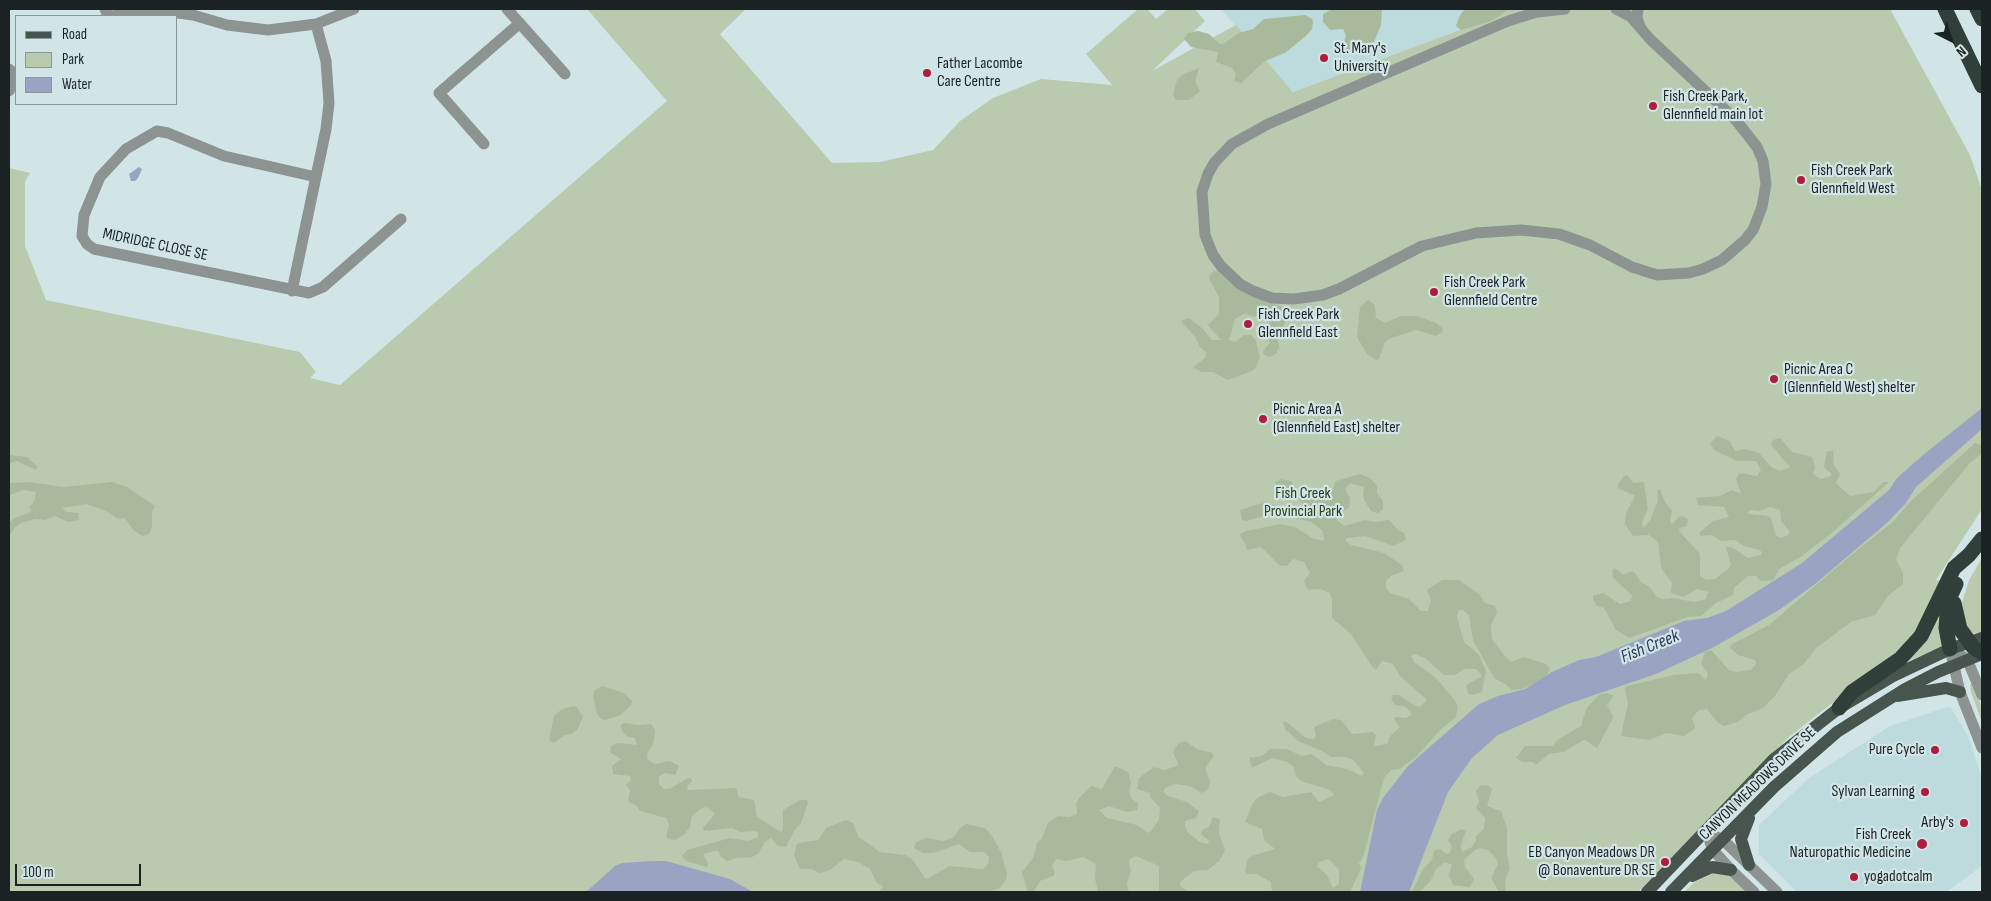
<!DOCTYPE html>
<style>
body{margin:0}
#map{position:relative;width:1991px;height:901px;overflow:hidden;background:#d1e5e7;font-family:"Sofia Sans Condensed",sans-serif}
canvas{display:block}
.frame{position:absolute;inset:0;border:10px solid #1b2223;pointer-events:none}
.legend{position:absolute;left:15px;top:15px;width:162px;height:90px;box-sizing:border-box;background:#d1e5e7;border:1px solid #889799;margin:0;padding:6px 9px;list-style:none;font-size:15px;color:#1b2223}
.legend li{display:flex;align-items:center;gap:10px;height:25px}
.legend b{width:25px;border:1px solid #889799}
.north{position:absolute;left:1926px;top:15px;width:50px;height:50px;-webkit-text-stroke:4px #d1e5e7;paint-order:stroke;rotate:139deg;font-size:14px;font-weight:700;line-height:20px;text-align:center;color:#1b2223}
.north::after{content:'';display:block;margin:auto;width:18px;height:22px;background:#1b2223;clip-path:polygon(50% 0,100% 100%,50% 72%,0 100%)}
.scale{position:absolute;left:15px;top:864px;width:126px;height:22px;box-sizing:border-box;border:2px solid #1b2223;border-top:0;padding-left:6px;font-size:15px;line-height:18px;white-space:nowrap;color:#1b2223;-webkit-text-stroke:4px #d1e5e7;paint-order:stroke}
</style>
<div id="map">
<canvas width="1991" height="901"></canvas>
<div class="frame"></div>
<ul class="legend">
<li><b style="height:6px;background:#48554f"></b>Road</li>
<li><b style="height:14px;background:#bacaaf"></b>Park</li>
<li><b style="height:14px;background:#9aa4c2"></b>Water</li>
</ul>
<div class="north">N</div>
<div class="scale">100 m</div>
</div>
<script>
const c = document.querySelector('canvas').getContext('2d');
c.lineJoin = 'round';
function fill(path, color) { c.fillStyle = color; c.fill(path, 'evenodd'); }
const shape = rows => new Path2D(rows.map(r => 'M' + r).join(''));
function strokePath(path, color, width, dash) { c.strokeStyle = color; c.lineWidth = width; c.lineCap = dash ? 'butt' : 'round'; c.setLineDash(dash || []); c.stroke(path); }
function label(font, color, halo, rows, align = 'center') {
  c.font = font + ' "Sofia Sans Condensed",sans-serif'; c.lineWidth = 4.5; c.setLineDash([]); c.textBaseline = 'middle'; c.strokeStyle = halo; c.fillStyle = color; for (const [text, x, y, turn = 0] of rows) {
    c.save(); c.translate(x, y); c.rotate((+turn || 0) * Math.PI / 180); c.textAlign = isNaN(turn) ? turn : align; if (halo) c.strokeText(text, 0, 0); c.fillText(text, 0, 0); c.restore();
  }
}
const built = shape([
 [1221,9,1504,9,1484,21,1293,92],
 [1950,706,1968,736,1982,778,1982,866,1946,892,1797,892,1759,854,1759,825,1809,778,1890,726]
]);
const green = shape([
 [587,9,746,9,720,34,832,163,880,162,933,150,960,121,993,98,1041,79,1112,85,1086,54,1138,9,1147,9,1156,19,1168,9,1195,9,1205,21,1152,71,1236,25,1293,92,1484,21,1504,9,1890,9,1970,155,1982,190,1982,509,1936,580,1941,581,1911,641,1789,737,1638,892,9,892,9,168,30,173,25,182,25,246,46,300,300,352,316,372,310,378,340,385,667,101],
 [1982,558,1982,632,1972,634,1965,624,1962,603,1969,580],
 [1939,614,1944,646,1908,661,1906,659],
 [1974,683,1982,709,1982,722,1971,692,1970,684],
 [1717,872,1728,875,1747,892,1684,892,1695,882]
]);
const forest = shape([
 [1332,9,1382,9,1381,25,1374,42,1352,51,1345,49,1343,46,1346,35,1343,29,1330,30,1323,22,1323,14],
 [1465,9,1510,9,1491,21,1461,30,1456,26,1460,15],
 [1305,15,1312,19,1313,22,1312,29,1307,35,1285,53,1265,61,1241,83,1234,81,1236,74,1232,68,1216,62,1218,52,1191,47,1184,39,1188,33,1198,31,1209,34,1220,44,1223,44,1239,33,1253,29,1264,19],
 [1199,68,1195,81,1200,91,1189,100,1176,100,1173,94,1177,80,1182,75],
 [1219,270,1269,302,1283,307,1286,313,1286,320,1278,340,1279,347,1276,354,1270,357,1264,355,1263,351,1270,343,1267,334,1269,323,1268,316,1254,317,1245,313,1235,319,1229,340,1235,342,1244,335,1251,335,1256,341,1260,358,1254,370,1228,380,1213,372,1202,372,1193,367,1205,358,1206,352,1200,347,1195,337,1181,321,1189,318,1203,329,1212,340,1221,340,1208,325,1219,314,1219,297,1209,278,1212,272],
 [1368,300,1375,305,1376,318,1385,323,1401,316,1417,316,1438,324,1443,329,1442,332,1436,336,1416,330,1391,338,1385,342,1379,359,1376,360,1367,354,1357,337,1360,307],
 [1717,436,1730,441,1735,451,1745,449,1759,453,1771,467,1780,471,1790,467,1771,445,1773,440,1780,438,1792,452,1812,457,1815,467,1813,474,1821,479,1831,476,1831,473,1825,469,1824,466,1827,452,1833,450,1834,465,1840,474,1836,483,1850,496,1874,492,1883,482,1889,482,1834,531,1802,556,1779,569,1773,580,1761,581,1756,576,1748,576,1734,588,1733,595,1716,603,1701,616,1688,617,1629,638,1616,630,1604,608,1597,606,1593,600,1593,596,1603,593,1620,604,1631,601,1632,595,1613,578,1612,570,1615,568,1623,575,1632,571,1635,573,1641,582,1650,587,1656,596,1662,599,1672,598,1695,602,1706,599,1708,592,1697,589,1684,597,1671,593,1672,583,1661,568,1658,542,1649,535,1633,536,1625,524,1626,513,1635,496,1618,488,1618,484,1624,476,1627,475,1634,483,1644,482,1648,509,1642,522,1643,528,1650,520,1658,501,1657,490,1660,489,1665,502,1672,511,1670,522,1672,524,1679,517,1682,516,1688,519,1687,526,1680,528,1679,531,1700,554,1700,576,1706,580,1715,579,1729,568,1731,565,1726,547,1733,548,1748,558,1761,555,1762,552,1759,550,1744,546,1735,540,1721,541,1712,535,1701,536,1699,533,1713,521,1729,517,1724,507,1698,505,1696,498,1720,496,1732,490,1741,494,1736,479,1738,475,1740,473,1757,476,1761,470,1756,461,1737,461,1714,450,1710,444],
 [1770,507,1780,510,1781,521,1790,532,1788,535,1781,538,1776,536,1771,519,1769,516,1748,514,1749,510,1760,511],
 [1975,443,1982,445,1982,453,1969,464,1900,548,1896,559,1903,573,1903,584,1888,596,1875,615,1851,622,1815,649,1804,664,1789,674,1775,696,1763,708,1746,715,1738,722,1724,726,1718,723,1707,709,1699,710,1692,718,1695,728,1684,736,1666,733,1649,740,1621,736,1628,703,1625,689,1627,686,1674,675,1698,673,1706,680,1708,673,1701,664,1705,652,1711,650,1729,670,1736,672,1751,670,1756,664,1755,660,1738,655,1730,648,1732,644,1769,625,1850,556,1894,521,1908,504],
 [10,455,27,457,38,467,36,470,16,461,9,464,9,470,9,456],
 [1360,474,1370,478,1377,486,1377,493,1383,501,1383,509,1378,513,1371,511,1363,498,1364,487,1350,483,1345,489,1350,498,1349,508,1339,513,1337,520,1344,526,1365,520,1375,522,1389,520,1398,530,1404,533,1406,540,1393,546,1365,536,1346,538,1346,541,1351,545,1384,553,1402,565,1404,571,1391,576,1386,581,1386,588,1390,593,1409,599,1421,611,1428,611,1431,600,1427,590,1442,580,1459,580,1479,594,1485,603,1495,606,1497,613,1491,625,1492,639,1504,655,1511,662,1524,657,1540,662,1546,664,1550,670,1546,676,1533,684,1522,689,1511,690,1507,685,1494,678,1473,640,1469,615,1463,610,1459,610,1457,617,1464,642,1479,655,1486,671,1482,692,1471,695,1468,693,1466,686,1469,683,1481,677,1481,674,1476,669,1464,669,1455,675,1444,675,1425,658,1414,654,1411,656,1414,662,1435,677,1453,698,1458,706,1456,717,1440,730,1416,757,1399,769,1391,770,1384,778,1363,857,1359,863,1361,869,1350,892,1272,892,1271,882,1257,874,1247,874,1245,871,1247,860,1252,856,1275,849,1264,840,1262,829,1245,822,1253,803,1257,798,1270,792,1283,797,1311,792,1319,802,1334,795,1330,790,1301,781,1296,776,1293,766,1287,762,1272,758,1252,768,1249,758,1262,756,1270,749,1287,749,1302,756,1312,754,1326,765,1347,769,1362,776,1364,773,1353,760,1346,757,1331,757,1322,751,1298,741,1285,729,1283,722,1287,722,1306,738,1313,739,1316,737,1314,727,1333,719,1341,720,1352,734,1373,732,1376,735,1374,746,1378,746,1388,743,1390,736,1400,727,1394,719,1396,717,1406,718,1411,715,1411,712,1406,707,1395,705,1391,699,1393,695,1399,695,1414,705,1420,707,1427,700,1400,676,1393,664,1382,661,1376,670,1373,668,1351,634,1332,618,1332,600,1330,593,1320,589,1309,590,1306,587,1304,581,1310,573,1304,562,1293,559,1287,566,1279,565,1261,547,1247,550,1245,543,1241,538,1240,534,1246,531,1280,524,1295,527,1314,539,1324,541,1323,531,1311,522,1275,513,1246,521,1242,520,1240,510,1265,502,1289,509,1302,506,1302,502,1297,498,1279,493,1275,483,1280,479,1291,481,1296,490,1321,490,1328,494,1331,493,1336,481],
 [1329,859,1339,870,1339,884,1333,888,1327,875,1317,866,1319,862],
 [29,482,63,487,112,482,127,487,155,506,152,512,152,527,149,534,142,536,133,530,125,518,118,519,106,511,86,504,62,508,67,512,78,513,79,520,68,522,55,516,45,520,35,519,21,523,15,527,9,536,9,523,14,518,29,513,31,510,29,507,34,502,36,492,23,490,10,495,9,502,9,483],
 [602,686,624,693,632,701,631,705,621,715,605,720,601,719,597,714,593,696,595,690],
 [1606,693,1614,695,1607,705,1613,716,1612,720,1597,748,1585,740,1582,741,1563,752,1549,754,1536,765,1533,762,1522,762,1516,758,1525,746,1553,746,1557,740,1581,726,1586,709,1599,695],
 [573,706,577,707,583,717,577,730,572,734,565,735,554,743,551,742,549,739,554,716,562,709],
 [623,723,639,725,651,724,655,730,653,744,647,754,648,760,655,764,670,761,679,766,675,775,665,773,659,776,659,784,664,789,671,788,688,778,691,778,692,782,687,786,688,790,736,788,739,797,754,800,757,817,781,832,783,829,783,810,800,800,807,800,808,803,801,823,794,831,786,847,778,846,771,838,765,842,758,854,752,857,737,858,727,861,721,857,718,851,714,851,703,854,708,863,707,867,686,861,682,856,687,850,730,838,748,841,758,837,758,833,755,831,741,832,732,828,704,831,703,828,715,814,707,807,700,809,692,816,690,827,684,835,675,840,668,839,666,836,669,825,666,818,640,811,637,806,628,801,630,790,626,785,631,780,630,776,613,774,612,766,621,759,610,752,611,746,618,743,637,745,635,738,628,737,623,732,620,726],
 [1185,741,1197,749,1212,753,1214,756,1205,768,1210,782,1208,789,1202,793,1190,786,1175,784,1165,788,1163,792,1168,796,1187,802,1199,811,1196,818,1185,821,1185,826,1188,833,1200,842,1208,844,1209,841,1201,834,1202,830,1209,827,1213,817,1220,819,1219,833,1225,851,1219,861,1208,870,1194,871,1180,882,1180,886,1188,892,1159,892,1159,866,1136,856,1130,859,1129,862,1131,870,1127,884,1129,892,1098,892,1095,879,1096,864,1083,857,1066,861,1056,859,1052,866,1055,873,1053,876,1040,881,1034,892,1028,892,1022,872,1033,858,1037,843,1042,838,1048,823,1058,816,1069,817,1077,814,1076,803,1080,797,1091,786,1102,789,1115,766,1128,772,1131,782,1129,792,1132,799,1138,803,1137,810,1127,812,1109,806,1099,810,1107,818,1137,825,1148,833,1151,831,1159,819,1160,808,1150,797,1150,793,1137,789,1139,778,1154,767,1165,770,1176,766,1178,763,1173,753,1174,750,1178,744],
 [1481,785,1489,786,1492,789,1487,806,1501,811,1507,828,1507,854,1510,868,1505,881,1506,892,1499,892,1491,878,1498,864,1496,858,1488,850,1481,848,1475,850,1464,860,1465,867,1474,879,1470,887,1453,885,1449,875,1452,865,1445,862,1436,869,1430,882,1419,892,1412,892,1423,869,1432,860,1434,850,1441,849,1446,854,1450,853,1452,846,1448,840,1452,834,1462,829,1466,831,1461,845,1462,852,1472,847,1476,840,1475,837,1484,829,1485,818,1476,808,1479,801,1476,791],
 [846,820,853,823,859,837,880,852,905,855,912,859,926,879,950,866,983,869,988,864,989,857,984,852,970,852,959,844,933,853,923,853,914,848,916,842,926,838,944,841,954,837,960,828,966,824,985,828,992,836,1001,852,1007,873,1006,880,1000,888,989,892,879,892,883,886,877,883,870,869,858,862,844,859,830,870,820,873,811,869,800,869,794,856,796,845,799,843,818,840,826,828]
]);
const water = shape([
 [139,167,142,169,138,178,135,181,131,181,129,174],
 [1982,408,1982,429,1916,487,1906,503,1888,522,1815,584,1779,610,1714,647,1656,674,1565,705,1498,735,1472,758,1448,792,1409,892,1360,892,1377,810,1383,798,1408,766,1479,704,1498,696,1525,689,1552,672,1579,660,1596,657,1684,621,1707,618,1726,611,1802,563,1889,490,1897,478,1923,455],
 [652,861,666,861,730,879,753,892,586,892,615,866,622,863]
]);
const minor = shape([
 [105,9,108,16],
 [507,9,565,74],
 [1565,9,1537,12,1508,21,1268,124,1232,144,1214,163,1208,174,1202,192,1205,235,1213,255,1221,266,1240,284,1253,291,1272,298,1294,299,1323,295,1339,289,1422,246,1476,233,1521,230,1559,234,1590,245,1632,267,1657,275,1689,273,1703,269,1722,260,1745,240,1753,230,1762,207,1766,184,1763,161,1757,147,1735,119,1650,39,1631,17,1616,9],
 [1638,9,1637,18,1640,26],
 [113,16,132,12,171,12,193,15,227,25,268,30,316,24,354,9],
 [9,69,16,76],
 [9,91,16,79],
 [484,144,439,93,520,23],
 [316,177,224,156,168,133,157,131,126,149,100,177,84,215,82,236,87,244,94,249,309,293,323,287,401,219],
 [292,291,326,129,329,103,326,61,316,24],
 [1950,649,1960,692,1982,748],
 [1950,649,1967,659,1982,695],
 [1704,831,1723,840,1777,892],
 [1710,842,1713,850,1731,870,1754,892]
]);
const major = shape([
 [1897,696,1946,688,1960,692],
 [1749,818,1741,839,1749,865],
 [1692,876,1712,867,1731,870],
 [1647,892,1774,759,1839,708,1893,676,1950,649,1982,638],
 [1671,892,1774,787,1837,732,1905,689,1938,672,1982,654]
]);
const highway = shape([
 [1945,9,1982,86],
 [1977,9,1982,19],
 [1954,603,1960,629,1973,647,1982,653],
 [1950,649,1946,628,1948,601,1956,584],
 [1839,708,1852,692,1900,659,1921,636,1954,568,1969,555,1982,539]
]);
const markers = [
 [1324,58,5,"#af1c3c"],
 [927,73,5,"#af1c3c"],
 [1653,106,5,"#af1c3c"],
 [1801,180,5,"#af1c3c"],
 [1434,292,5,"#af1c3c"],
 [1248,324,5,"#af1c3c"],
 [1774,379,5,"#af1c3c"],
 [1263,419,5,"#af1c3c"],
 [1935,750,5,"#af1c3c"],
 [1925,792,5,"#af1c3c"],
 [1964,823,5,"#af1c3c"],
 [1922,844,6,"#af1c3c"],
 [1665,862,5,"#af1c3c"],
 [1854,877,5,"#af1c3c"]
];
const poiNames = [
 ["St. Mary's",1334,49],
 ["University",1334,67],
 ["Father Lacombe",937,64],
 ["Care Centre",937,82],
 ["Fish Creek Park,",1663,97],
 ["Glennfield main lot",1663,115],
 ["Fish Creek Park",1811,171],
 ["Glennfield West",1811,189],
 ["Fish Creek Park",1444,283],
 ["Glennfield Centre",1444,301],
 ["Fish Creek Park",1258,315],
 ["Glennfield East",1258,333],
 ["Picnic Area C",1784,370],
 ["(Glennfield West) shelter",1784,388],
 ["Picnic Area A",1273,410],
 ["(Glennfield East) shelter",1273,428],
 ["Pure Cycle",1925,750,"right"],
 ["Sylvan Learning",1915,792,"right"],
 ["Arby's",1954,823,"right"],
 ["Fish Creek",1911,835,"right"],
 ["Naturopathic Medicine",1911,853,"right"],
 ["EB Canyon Meadows DR",1655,853,"right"],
 ["@ Bonaventure DR SE",1655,871,"right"],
 ["yogadotcalm",1864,877]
];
const streetNames = [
 ["MIDRIDGE CLOSE SE",155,245,12],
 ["CANYON MEADOWS DRIVE SE",1758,784,-44]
];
const parkNames = [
 ["Fish Creek",1303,494],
 ["Provincial Park",1303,512]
];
const waterNames = [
 ["Fish Creek",1650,647,-22]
];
fill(built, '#bddbdd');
fill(green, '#bacaaf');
fill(forest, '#a9ba9c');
fill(water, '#9aa4c2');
strokePath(minor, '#8c9390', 11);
strokePath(major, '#48554f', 12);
strokePath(highway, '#303f39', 15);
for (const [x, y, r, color] of markers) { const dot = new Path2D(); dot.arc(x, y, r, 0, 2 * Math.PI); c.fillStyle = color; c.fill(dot); strokePath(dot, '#d1e5e7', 2); }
label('16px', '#1b2223', '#d1e5e7', poiNames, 'left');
label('16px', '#1b2223', '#d1e5e7', streetNames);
label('16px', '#283f12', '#d1e5e7', parkNames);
label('italic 18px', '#2c3761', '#d1e5e7', waterNames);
</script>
